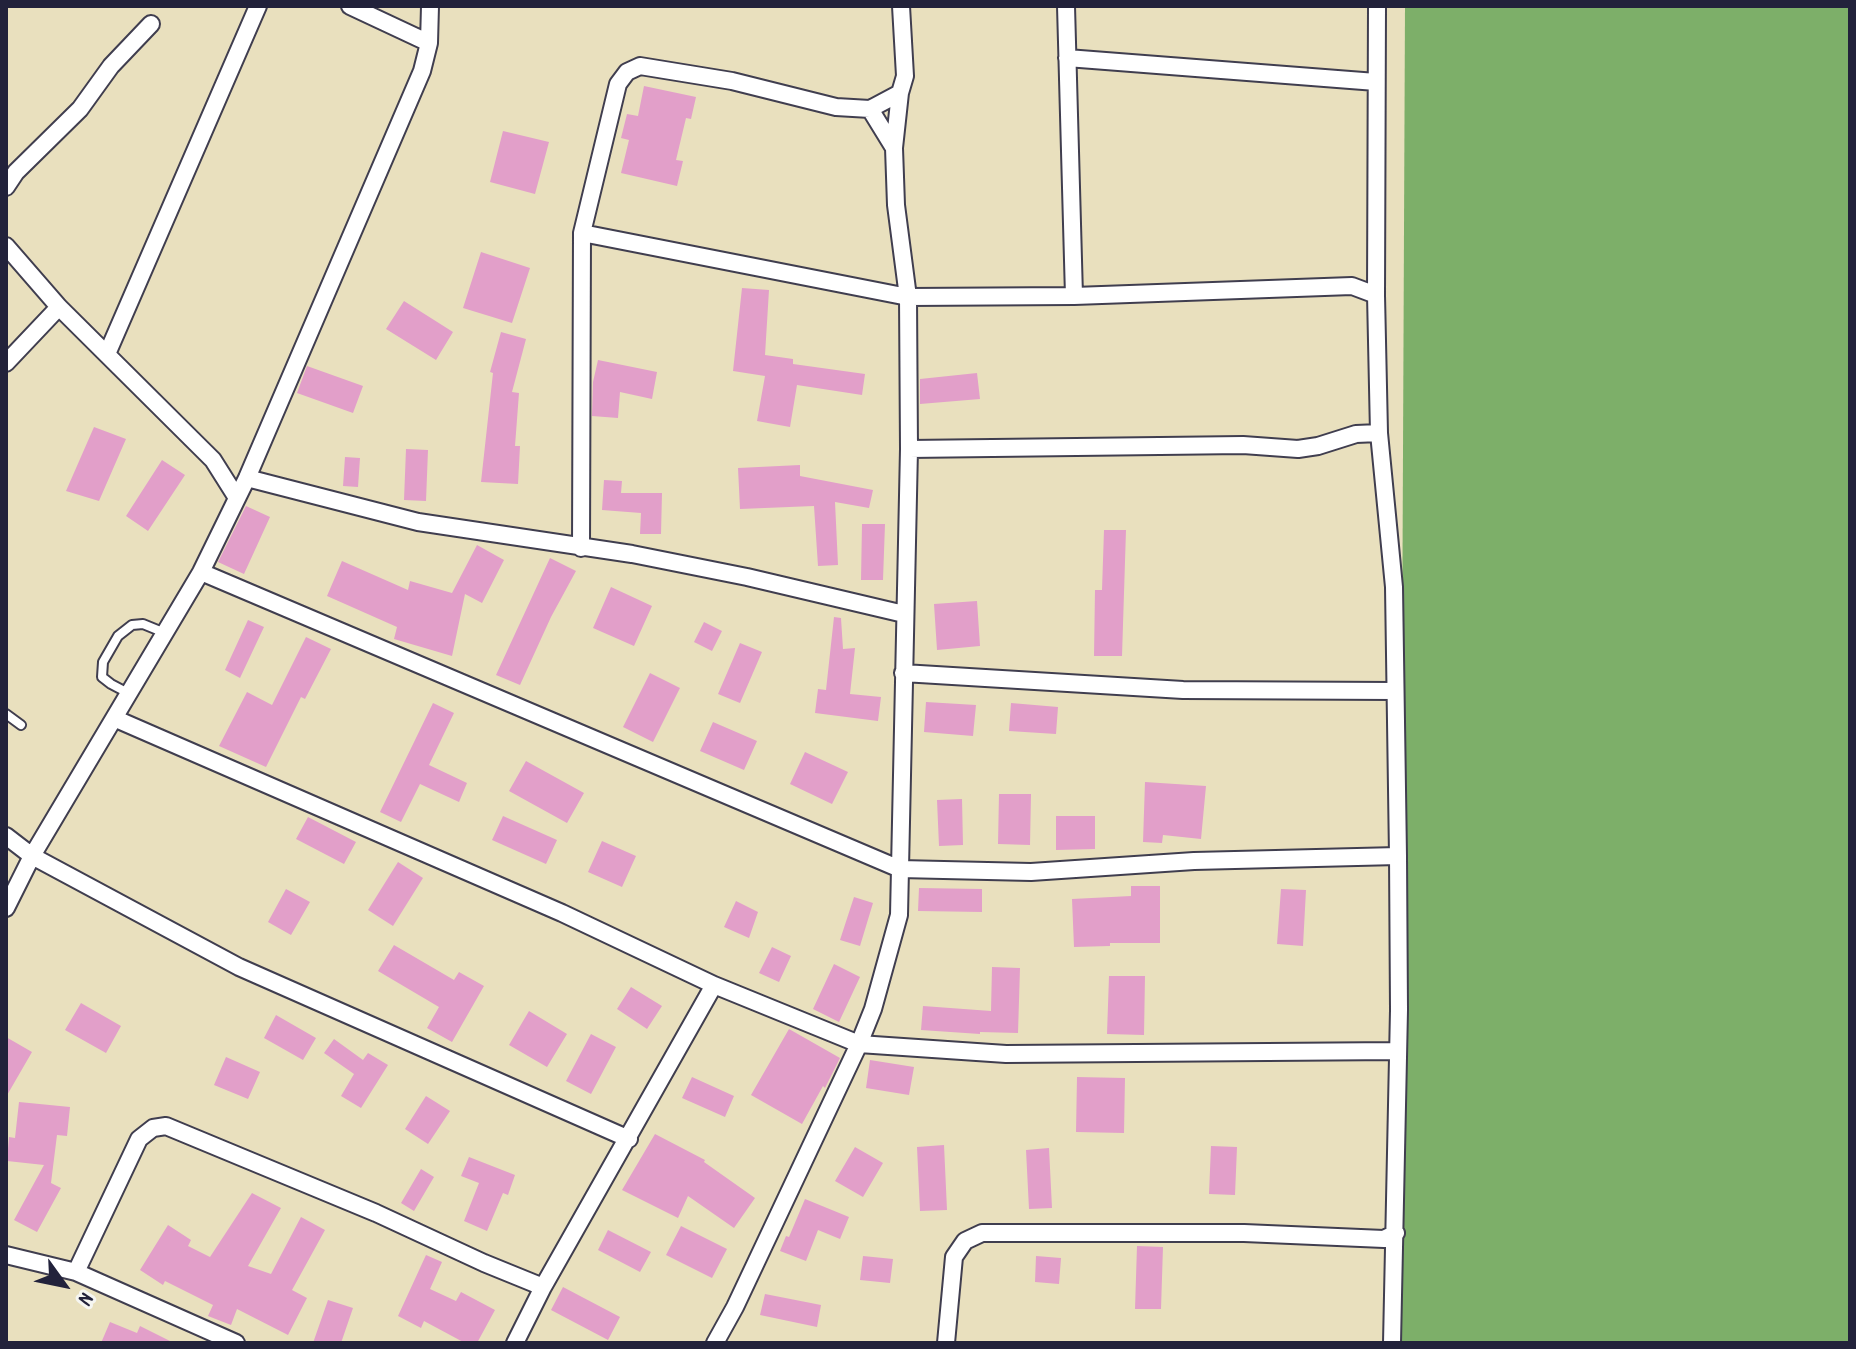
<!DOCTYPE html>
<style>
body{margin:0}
#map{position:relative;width:1856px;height:1349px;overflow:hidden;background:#e9e0be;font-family:Dekko,sans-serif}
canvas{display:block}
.frame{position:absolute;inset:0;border:8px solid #22223b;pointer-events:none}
.north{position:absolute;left:24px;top:1245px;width:80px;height:80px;-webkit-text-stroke:6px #f6f6f2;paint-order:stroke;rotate:123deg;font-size:22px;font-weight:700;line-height:32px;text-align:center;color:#22223b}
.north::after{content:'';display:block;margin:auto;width:28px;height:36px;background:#22223b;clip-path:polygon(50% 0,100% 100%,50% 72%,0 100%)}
</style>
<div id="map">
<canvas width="1856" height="1349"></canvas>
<div class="frame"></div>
<div class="north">N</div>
</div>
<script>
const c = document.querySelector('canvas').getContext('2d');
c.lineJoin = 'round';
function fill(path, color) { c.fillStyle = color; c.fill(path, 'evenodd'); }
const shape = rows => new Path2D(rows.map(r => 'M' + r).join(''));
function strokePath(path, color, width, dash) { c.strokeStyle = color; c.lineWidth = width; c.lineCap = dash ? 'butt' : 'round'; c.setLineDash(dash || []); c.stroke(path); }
const forest = shape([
 [1405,6,1850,6,1850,1343,1399,1343]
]);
const building = shape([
 [644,86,696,97,691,119,686,118,676,160,683,161,677,186,621,173,629,140,621,138,627,114,638,116],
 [503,131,549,142,535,194,490,182],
 [481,252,530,268,512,323,463,308],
 [742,288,769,290,765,355,793,359,793,364,865,374,862,395,797,385,790,427,757,421,765,376,733,371],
 [404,301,453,332,436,360,386,329],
 [501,332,526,339,512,392,519,393,515,446,520,446,518,484,481,482,493,373,490,372],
 [598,360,657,372,652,399,620,392,618,418,592,416,593,382],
 [307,366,363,386,353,413,297,393],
 [977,373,980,399,920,404,920,379],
 [94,427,126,439,99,501,66,491],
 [406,449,428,450,426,501,404,500],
 [345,457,360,458,358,487,343,486],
 [162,460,185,475,148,531,126,516],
 [800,465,800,476,873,490,869,508,835,502,838,565,818,566,814,506,740,509,738,468],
 [604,480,622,481,621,493,662,493,661,534,640,534,641,513,602,510],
 [246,506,270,517,244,574,218,562],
 [862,524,885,524,883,580,861,580],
 [1104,530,1126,530,1122,656,1094,656,1095,590,1102,590],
 [477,545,504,560,482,603,465,594,452,656,394,639,397,627,327,596,342,561,408,590,410,581,452,593],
 [550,558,576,571,551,617,520,685,496,675],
 [611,587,652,606,634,646,593,628],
 [977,601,980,646,937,650,934,604],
 [834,617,841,618,843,649,855,648,850,694,881,697,878,721,815,713,818,689,826,690],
 [248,620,264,627,240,678,225,670],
 [704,622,722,631,712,651,694,642],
 [306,637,331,649,305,699,301,697,266,767,219,746,247,692,272,705],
 [740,643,762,652,740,703,718,694],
 [650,673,680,688,653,742,623,727],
 [926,702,976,705,973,736,924,732],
 [433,703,454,713,429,765,467,783,459,802,420,784,401,822,380,812],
 [1011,703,1058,707,1056,734,1009,731],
 [713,722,757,741,744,770,700,751],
 [805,752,848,772,832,804,790,784],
 [526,761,584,793,567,823,509,791],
 [1145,782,1206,786,1201,839,1163,835,1162,843,1143,842],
 [999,794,1031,794,1030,845,998,844],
 [962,799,963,845,939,846,937,800],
 [503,816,557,840,546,864,492,840],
 [1056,816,1095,816,1095,849,1056,850],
 [308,817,356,842,344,864,296,839],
 [602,841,636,856,622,887,588,872],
 [398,862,423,878,393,926,368,910],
 [1131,886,1160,886,1160,943,1110,943,1110,946,1074,947,1072,899,1131,896],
 [919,888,982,889,982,912,918,911],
 [286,889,310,902,291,935,268,922],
 [1281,889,1306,890,1303,946,1277,944],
 [854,897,873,903,860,946,840,940],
 [736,901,758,912,749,938,724,927],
 [394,945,454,980,459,972,484,986,452,1042,427,1028,439,1007,378,971],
 [772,947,791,956,779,982,759,973],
 [834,964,860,977,839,1022,813,1009],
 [992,967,1020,968,1018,1033,980,1032,980,1034,921,1030,923,1006,991,1011],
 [1109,976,1145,976,1144,1035,1107,1034],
 [631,987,662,1006,647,1029,617,1009],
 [81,1003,121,1026,106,1053,65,1030],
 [529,1011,567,1034,547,1067,509,1045],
 [276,1015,316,1038,303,1060,264,1038],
 [789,1029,840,1058,825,1088,823,1086,802,1124,751,1095],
 [591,1034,616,1047,591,1094,566,1081],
 [6,1037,32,1052,6,1097],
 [334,1039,363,1060,368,1053,388,1065,361,1108,341,1096,354,1074,324,1053],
 [226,1057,260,1072,248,1099,214,1085],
 [870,1060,914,1067,909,1095,866,1088],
 [692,1077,734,1096,725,1117,682,1098],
 [1077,1077,1125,1078,1124,1133,1076,1132],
 [426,1096,450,1111,428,1144,405,1129],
 [19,1102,70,1107,67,1136,57,1135,51,1183,61,1188,37,1232,14,1220,44,1165,7,1161,9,1137,15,1138],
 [655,1134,705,1160,704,1162,755,1198,734,1228,688,1196,678,1218,622,1190],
 [944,1145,947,1210,920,1211,917,1147],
 [1211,1146,1237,1147,1235,1195,1209,1194],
 [855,1147,883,1163,863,1197,835,1181],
 [1049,1148,1052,1208,1029,1209,1026,1150],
 [469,1157,515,1175,508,1195,503,1193,487,1231,464,1221,479,1183,461,1176],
 [421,1169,434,1177,414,1211,401,1203],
 [252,1193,281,1208,248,1266,271,1274,301,1217,325,1230,292,1290,307,1298,288,1335,237,1309,231,1325,208,1316,213,1305,165,1281,163,1285,140,1270,168,1225,191,1240,188,1246,210,1257],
 [805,1199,849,1217,840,1239,818,1230,806,1261,780,1251,786,1236,789,1237],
 [681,1226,727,1249,712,1278,666,1255],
 [608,1230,651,1252,640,1272,598,1250],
 [1137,1246,1163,1247,1161,1309,1135,1309],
 [426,1255,442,1262,430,1289,456,1301,461,1292,495,1310,477,1343,465,1343,424,1321,421,1328,398,1316],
 [863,1256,893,1259,890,1283,860,1280],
 [1036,1256,1061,1258,1059,1284,1035,1282],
 [563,1287,620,1317,608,1340,551,1310],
 [765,1294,821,1305,817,1327,760,1315],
 [328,1300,353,1308,341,1343,313,1343],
 [110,1322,137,1333,140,1326,174,1343,101,1343]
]);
const service = shape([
 [130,694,111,684,102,677,103,662,118,636,132,625,143,624,165,633],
 [6,714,21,725]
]);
const minor = shape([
 [350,6,429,43],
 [1066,6,1074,296],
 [1377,6,1376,295,1379,433,1394,587,1398,856,1399,1010,1392,1343],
 [1067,58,1376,82],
 [870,109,900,93,905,76,901,6],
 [894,148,900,93],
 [6,187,16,172,80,109,111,66,151,24],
 [582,233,908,297,1074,296,1352,286,1376,295],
 [6,246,59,307,213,460,237,498],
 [107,354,258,6],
 [6,363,59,307],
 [909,449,1243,445,1298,449,1318,446,1356,434,1379,433],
 [247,478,418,522,632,554,747,577,904,614],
 [581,548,582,233,618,84,627,72,640,66,732,81,836,107,870,109,894,148,896,205,908,297,909,449,899,915,873,1009,859,1044,735,1307,715,1343],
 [201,572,900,869,1031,872,1194,861,1398,856],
 [903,673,1183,690,1395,691],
 [116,719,562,913,714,985,543,1287,515,1343],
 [6,836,32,856,239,967,629,1139],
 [6,908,32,856,201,572,247,478,422,71,429,43,430,6],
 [714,985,859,1044,1006,1054,1398,1051],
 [6,1255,76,1272,236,1343],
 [76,1272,139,1139,153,1128,166,1126,376,1213,484,1263,543,1287],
 [946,1343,954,1257,965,1241,982,1233,1244,1233,1384,1239,1396,1233]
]);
fill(forest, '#7daf69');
fill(building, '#e29fc9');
strokePath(service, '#403e4f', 12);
strokePath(minor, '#403e4f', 20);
strokePath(service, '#fff', 8);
strokePath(minor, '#fff', 16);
</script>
